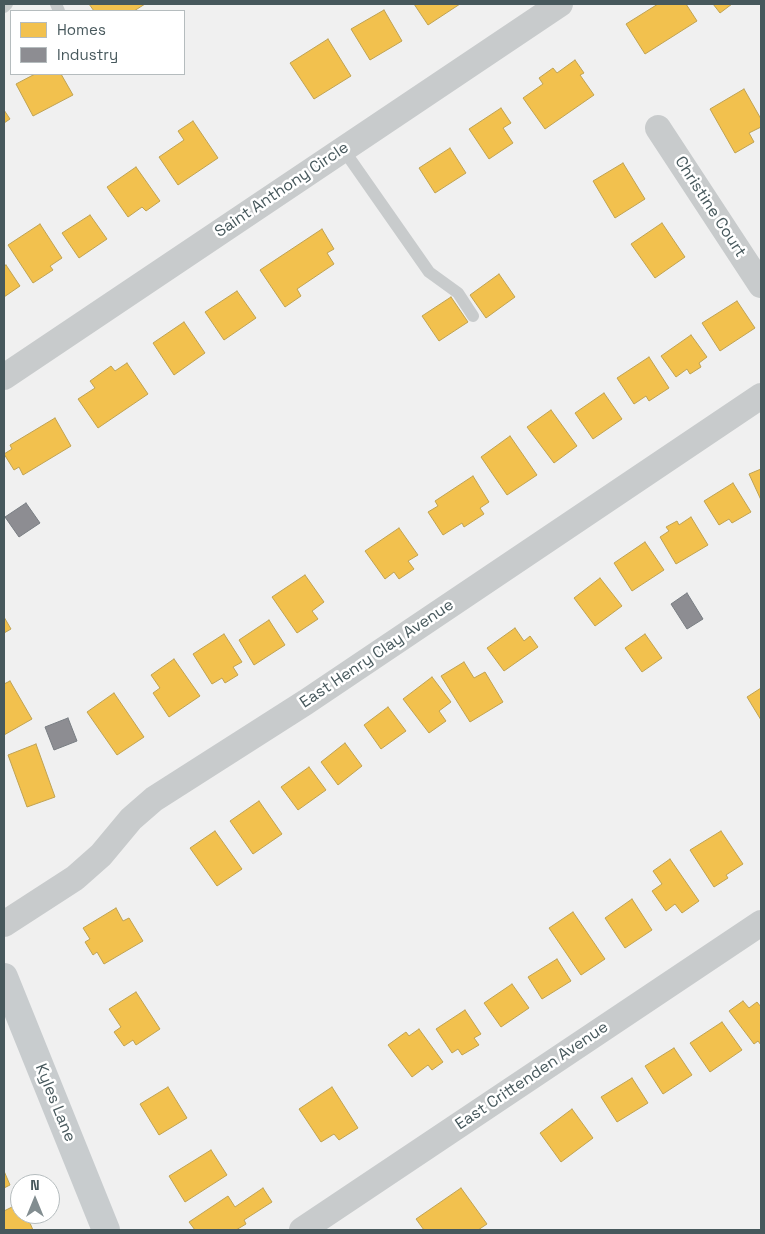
<!DOCTYPE html>
<style>
body{margin:0}
#map{position:relative;width:765px;height:1234px;overflow:hidden;background:#f0f0f0;font-family:"Space Grotesk",sans-serif}
canvas{display:block}
.frame{position:absolute;inset:0;border:5px solid #47585c;pointer-events:none}
.legend{position:absolute;left:10px;top:10px;width:175px;height:65px;box-sizing:border-box;background:#fff;border:1px solid #b5bcbe;margin:0;padding:6px 9px;list-style:none;font-size:15px;color:#47585c}
.legend li{display:flex;align-items:center;gap:10px;height:25px}
.legend b{width:25px;border:1px solid #b5bcbe}
.north{position:absolute;left:10px;top:1174px;width:50px;height:50px;box-sizing:border-box;background:#fff;border:1px solid #b5bcbe;border-radius:50%;rotate:0deg;font-size:14px;font-weight:700;line-height:20px;text-align:center;color:#47585c}
.north::after{content:'';display:block;margin:auto;width:18px;height:22px;background:#828d90;clip-path:polygon(50% 0,100% 100%,50% 72%,0 100%)}
</style>
<div id="map">
<canvas width="765" height="1234"></canvas>
<div class="frame"></div>
<ul class="legend">
<li><b style="height:14px;background:#f2c14e"></b>Homes</li>
<li><b style="height:14px;background:#8d8d92"></b>Industry</li>
</ul>
<div class="north">N</div>
</div>
<script>
const c = document.querySelector('canvas').getContext('2d');
c.lineJoin = 'round';
function fill(path, color) { c.fillStyle = color; c.fill(path, 'evenodd'); }
const shape = rows => new Path2D(rows.map(r => 'M' + r).join(''));
function strokePath(path, color, width, dash) { c.strokeStyle = color; c.lineWidth = width; c.lineCap = dash ? 'butt' : 'round'; c.setLineDash(dash || []); c.stroke(path); }
function label(font, color, halo, rows, align = 'center') {
  c.font = font + ' "Space Grotesk",sans-serif'; c.lineWidth = 5; c.setLineDash([]); c.textBaseline = 'middle'; c.strokeStyle = halo; c.fillStyle = color; for (const [text, x, y, turn = 0] of rows) {
    c.save(); c.translate(x, y); c.rotate((+turn || 0) * Math.PI / 180); c.textAlign = isNaN(turn) ? turn : align; if (halo) c.strokeText(text, 0, 0); c.fillText(text, 0, 0); c.restore();
  }
}
const homes = shape([
 [89,4,145,4,134,11,94,11,89,4],
 [414,4,460,4,428,25,414,4],
 [658,4,686,4,697,21,645,54,626,24,658,4],
 [713,4,732,4,720,13,713,4],
 [384,10,402,41,370,60,351,29,384,10],
 [328,39,351,76,314,99,290,63,328,39],
 [575,60,584,73,580,75,594,95,545,129,523,98,543,84,539,78,553,68,557,73,575,60],
 [35,74,61,74,73,95,33,116,16,84,35,74],
 [744,89,761,119,761,127,749,133,754,142,735,153,710,109,744,89],
 [501,108,511,123,503,128,513,143,489,159,469,129,501,108],
 [4,110,10,119,4,123,4,110],
 [193,121,218,158,178,185,159,157,184,140,178,131,193,121],
 [450,148,466,173,435,193,419,168,450,148],
 [623,163,645,199,615,218,593,181,623,163],
 [136,167,160,201,146,211,142,207,128,217,107,187,136,167],
 [90,215,107,239,79,258,62,233,90,215],
 [662,223,685,257,655,278,631,244,662,223],
 [40,224,62,258,50,266,53,270,33,283,8,245,40,224],
 [322,229,334,249,327,253,334,264,297,289,301,296,285,307,260,270,322,229],
 [6,265,20,286,4,297,4,266,6,265],
 [499,274,515,297,486,318,470,295,499,274],
 [237,291,256,318,224,340,205,312,237,291],
 [451,297,468,322,439,341,422,316,451,297],
 [737,301,755,328,720,351,702,323,737,301],
 [184,322,205,353,174,375,153,343,184,322],
 [691,335,707,357,699,363,701,367,690,374,687,369,676,377,661,356,691,335],
 [649,357,669,388,649,401,646,396,634,404,617,378,649,357],
 [127,363,148,394,98,428,78,399,95,388,90,381,111,366,115,371,127,363],
 [604,393,622,419,593,439,575,413,604,393],
 [551,410,577,446,554,463,527,427,551,410],
 [55,418,71,446,23,475,19,467,14,470,4,454,12,449,10,445,55,418],
 [510,436,537,475,507,495,481,457,510,436],
 [761,469,761,500,749,474,761,469],
 [473,476,489,502,480,508,484,514,464,527,462,523,443,535,428,512,438,506,435,501,473,476],
 [733,483,751,512,732,523,729,519,719,525,704,501,733,483],
 [691,517,708,545,676,564,660,537,669,531,666,527,677,521,679,525,691,517],
 [399,528,418,555,408,561,414,569,399,579,394,572,385,579,365,551,399,528],
 [645,542,664,570,632,591,614,563,645,542],
 [305,575,324,602,312,611,318,619,297,633,272,597,305,575],
 [600,578,622,606,595,626,574,598,600,578],
 [4,617,11,629,4,633,4,617],
 [269,620,285,645,254,665,239,640,269,620],
 [515,628,524,641,530,636,538,647,504,671,487,648,515,628],
 [224,634,242,662,233,667,238,675,225,683,222,678,212,684,193,654,224,634],
 [645,634,662,658,642,672,625,648,645,634],
 [174,659,200,696,169,717,153,693,160,688,151,675,174,659],
 [464,662,474,678,485,672,503,702,470,722,441,676,464,662],
 [432,677,451,702,439,711,446,721,429,733,403,699,432,677],
 [10,681,32,719,4,735,4,684,10,681],
 [761,688,761,720,747,697,761,688],
 [114,693,144,737,117,755,87,712,114,693],
 [388,707,406,731,381,749,364,725,388,707],
 [345,743,362,766,338,785,321,762,345,743],
 [36,744,55,797,27,807,8,755,36,744],
 [309,767,326,790,298,810,281,787,309,767],
 [259,801,282,834,253,854,230,821,259,801],
 [215,831,242,869,217,886,190,848,215,831],
 [721,831,743,864,726,875,728,878,714,887,690,850,721,831],
 [670,859,699,901,682,913,675,904,666,911,652,891,662,884,653,871,670,859],
 [632,899,652,930,625,948,605,918,632,899],
 [116,908,123,921,129,918,143,941,104,964,97,952,93,955,85,942,90,939,83,928,116,908],
 [573,912,605,959,581,975,549,928,573,912],
 [557,959,571,981,542,999,528,977,557,959],
 [512,984,529,1008,501,1027,484,1003,512,984],
 [136,992,160,1029,136,1045,133,1040,124,1046,114,1032,121,1027,109,1009,136,992],
 [743,1001,749,1008,757,1002,761,1007,761,1045,758,1041,754,1044,729,1011,743,1001],
 [465,1010,481,1034,474,1038,479,1045,462,1055,458,1049,452,1053,436,1029,465,1010],
 [722,1022,742,1050,710,1072,690,1043,722,1022],
 [419,1029,443,1062,432,1070,428,1065,412,1077,388,1045,406,1032,409,1036,419,1029],
 [674,1048,692,1075,663,1094,645,1066,674,1048],
 [632,1078,648,1103,617,1122,601,1097,632,1078],
 [168,1087,187,1118,159,1135,140,1104,168,1087],
 [332,1087,358,1128,339,1140,334,1134,321,1142,299,1109,332,1087],
 [572,1109,593,1138,561,1162,540,1133,572,1109],
 [211,1150,227,1175,185,1202,169,1176,211,1150],
 [4,1171,10,1185,4,1188,4,1171],
 [263,1188,272,1202,244,1220,246,1224,236,1230,195,1230,189,1222,228,1196,235,1207,263,1188],
 [461,1188,487,1224,478,1230,424,1230,416,1219,461,1188],
 [20,1203,20,1214,26,1214,33,1230,4,1230,4,1211,20,1203]
]);
const industry = shape([
 [26,503,40,523,19,537,5,517,26,503],
 [687,593,703,619,687,629,671,604,687,593],
 [68,718,77,741,54,750,45,727,68,718]
]);
const service = shape([
 [56,4,59,11],
 [4,7,7,4],
 [343,149,429,272,458,293,473,316]
]);
const minor = shape([
 [658,128,761,285],
 [4,377,560,4],
 [4,924,75,878,101,855,131,819,154,799,306,702,761,396],
 [302,1230,761,923]
]);
const secondary = shape([
 [4,977,106,1230]
]);
const streetNames = [
 ["Saint Anthony Circle",282,190,-34],
 ["Christine Court",710,207,57],
 ["East Henry Clay Avenue",377,654,-34],
 ["East Crittenden Avenue",532,1076,-34],
 ["Kyles Lane",55,1103,68]
];
fill(homes, '#f2c14e');
strokePath(homes, '#bfa252', 1);
fill(industry, '#8d8d92');
strokePath(industry, '#787d82', 1);
strokePath(service, '#c8cbcc', 12);
strokePath(minor, '#c8cbcc', 26);
strokePath(secondary, '#c8ccce', 28);
label('16px', '#47585c', '#fff', streetNames);
</script>
